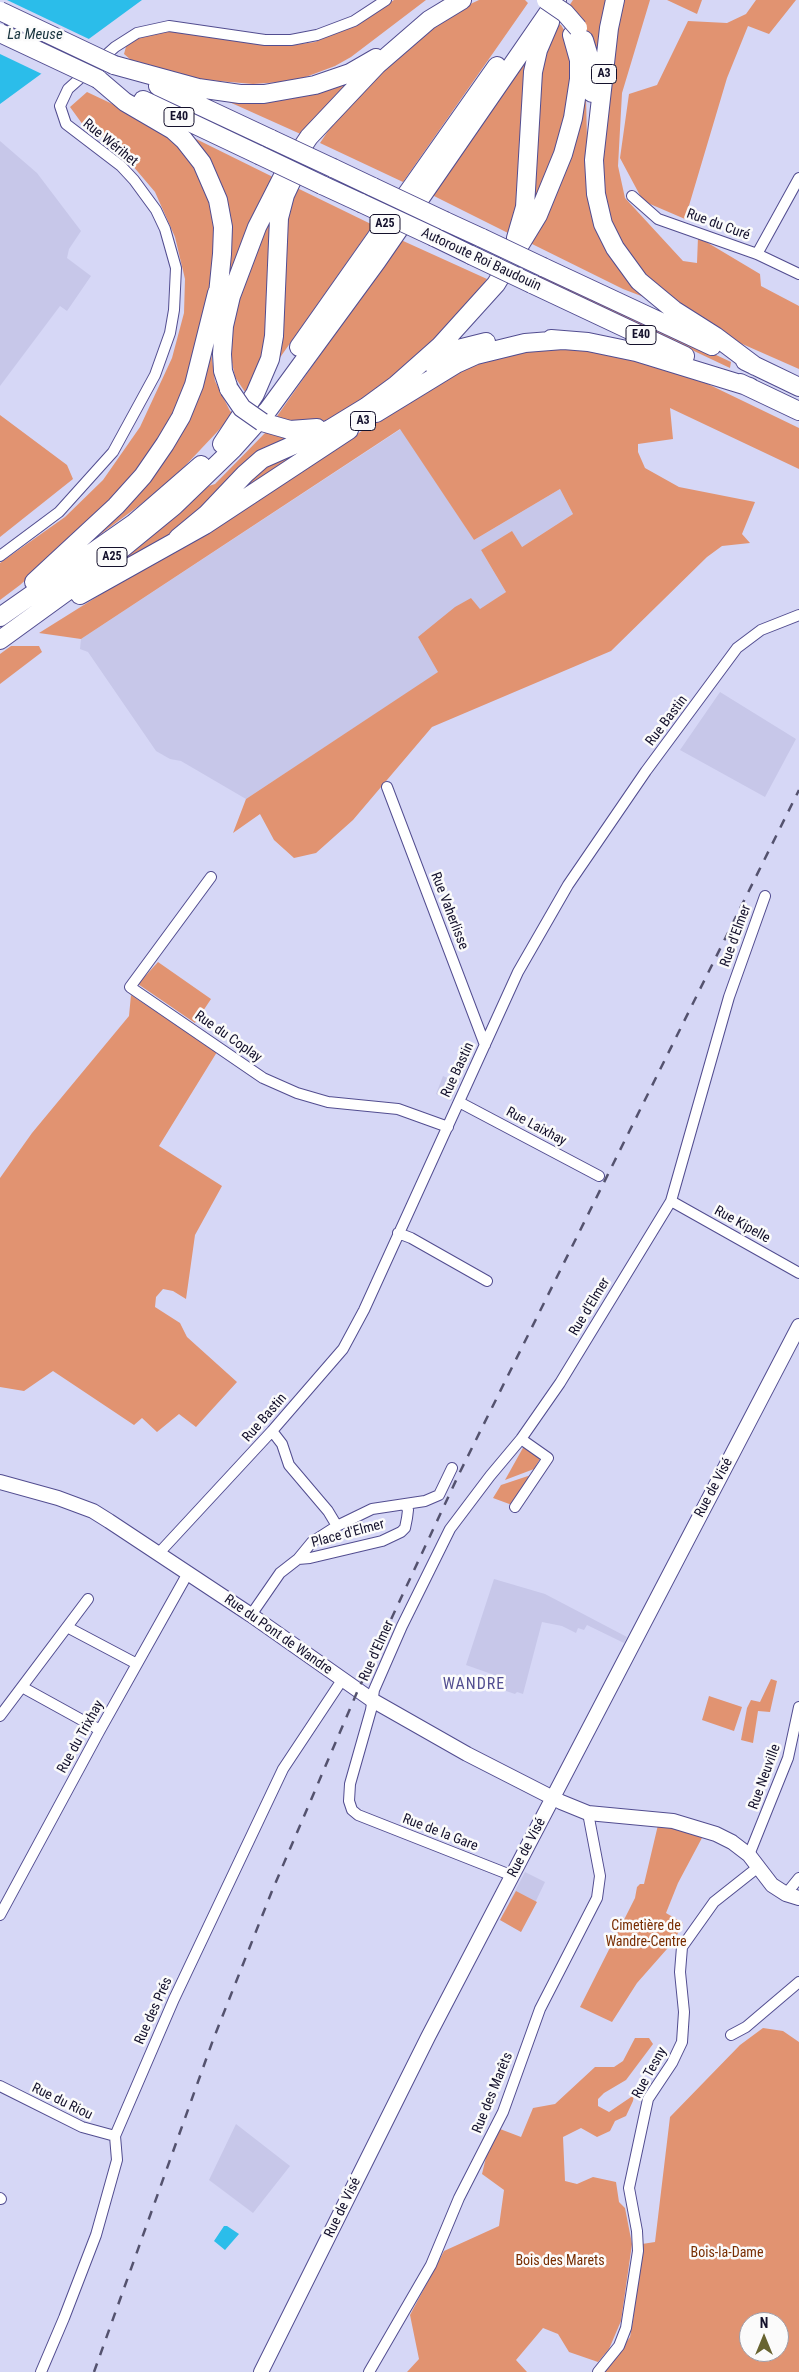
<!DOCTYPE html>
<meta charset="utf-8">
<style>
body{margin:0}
#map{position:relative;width:799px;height:2372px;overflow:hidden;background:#d6d7f6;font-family:"Roboto Condensed",sans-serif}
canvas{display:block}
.north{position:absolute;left:739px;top:2312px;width:50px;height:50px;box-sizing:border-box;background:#fbfbfb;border:1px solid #9f9da8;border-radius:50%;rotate:0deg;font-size:14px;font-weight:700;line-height:20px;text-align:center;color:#14112c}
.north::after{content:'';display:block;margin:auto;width:18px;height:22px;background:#686431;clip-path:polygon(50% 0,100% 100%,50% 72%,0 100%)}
</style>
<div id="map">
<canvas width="799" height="2372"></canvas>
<div class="north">N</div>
</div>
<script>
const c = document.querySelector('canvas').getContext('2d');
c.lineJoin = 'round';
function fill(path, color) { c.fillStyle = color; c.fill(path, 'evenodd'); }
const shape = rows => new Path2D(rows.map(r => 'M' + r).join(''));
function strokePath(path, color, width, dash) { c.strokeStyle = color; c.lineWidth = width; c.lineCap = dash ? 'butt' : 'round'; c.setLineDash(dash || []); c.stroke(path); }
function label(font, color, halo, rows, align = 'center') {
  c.font = font + ' "Roboto Condensed",sans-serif'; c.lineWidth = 5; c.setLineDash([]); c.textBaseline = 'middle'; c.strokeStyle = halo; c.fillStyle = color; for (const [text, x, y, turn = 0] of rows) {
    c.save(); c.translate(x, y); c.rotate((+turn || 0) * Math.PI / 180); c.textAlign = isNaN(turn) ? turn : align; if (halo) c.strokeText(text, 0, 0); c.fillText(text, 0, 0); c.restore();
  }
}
const built = shape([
 [0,141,37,173,81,231,69,249,67,258,91,276,67,311,60,306,0,386],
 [401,429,474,540,560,489,573,514,522,547,481,550,506,592,480,610,471,598,439,672,246,799,181,761,170,759,156,751,88,652,80,649,81,639],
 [720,692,796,739,765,797,680,750],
 [443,1076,459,1083,451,1101,436,1094],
 [494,1579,545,1594,627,1637,624,1643,587,1625,584,1630,578,1628,576,1633,562,1626,542,1622,523,1694,517,1692,515,1694,497,1688,500,1677,466,1665],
 [525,1872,545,1882,521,1932,500,1920],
 [236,2124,290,2166,253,2213,209,2180]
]);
const green = shape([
 [394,0,426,0,351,57,335,66,295,81,253,84,195,79,131,60,124,54,127,43,145,35,165,31,286,46,315,42,357,23],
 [479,0,525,0,528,3,403,182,320,143,342,110,417,39,464,7],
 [573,0,609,0,597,68,585,28,577,13,569,6],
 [624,0,650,0,622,93,618,166,625,198,683,261,697,263,698,237,760,274,761,286,799,306,799,369,740,343,676,304,633,264,610,224,599,177,618,17],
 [667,0,702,0,697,14],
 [756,0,796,0,769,34,748,26,727,78,685,219,643,201,620,158,629,94,657,85,688,21,727,23,746,14],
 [555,22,561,25,570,40,574,57,566,123,537,200,532,206,536,81],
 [533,51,522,197,510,234,432,195],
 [352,77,352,82,305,136,227,101],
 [87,92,123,109,177,141,199,170,215,216,215,269,201,347,172,418,137,471,99,513,20,585,0,600,0,563,65,517,103,480,140,427,172,358,184,313,185,279,175,237,155,192,127,159,105,138,86,129,70,107],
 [586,97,588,184,649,299,623,289,528,242,573,140],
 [190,136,277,179,226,298,229,276,226,267,229,239],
 [293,186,373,225,272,369,282,243],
 [268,221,274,226,271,329,249,398,235,377,230,353,231,335,244,280],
 [401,240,487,279,460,315,384,387,333,418,316,423,299,424,275,419],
 [540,272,731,362,730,368,537,277],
 [588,348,685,373,799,428,799,469,670,408,673,439,638,444,638,452,645,468,679,487,755,502,742,534,750,543,722,546,707,557,611,651,432,727,353,820,316,853,294,858,274,840,260,814,233,833,246,799,438,672,418,637,455,607,471,598,480,609,506,592,481,550,512,531,522,547,573,514,560,489,474,540,400,429,81,639,39,633,461,369,514,350],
 [211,352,215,381,230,411,234,414,184,467,152,496,66,560,130,498],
 [0,415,67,465,73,479,0,537],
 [345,425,224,504,254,472],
 [266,432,291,438,173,533,110,570,209,486,215,484],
 [11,646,39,646,42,652,0,684,0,654],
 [158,962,211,999,195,1023,138,984],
 [131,995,217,1052,159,1146,222,1186,195,1235,186,1299,173,1291,163,1289,156,1297,155,1307,180,1323,187,1337,237,1382,196,1427,179,1414,157,1432,142,1418,134,1425,53,1371,24,1391,0,1387,0,1178,32,1133,129,1016],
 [524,1446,541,1457,534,1469,505,1480],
 [531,1475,512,1505,493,1498,501,1485],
 [771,1679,777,1681,770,1712,758,1711,753,1743,741,1740,747,1708,751,1700,760,1702],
 [709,1696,742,1707,734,1731,702,1720],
 [658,1825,703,1836,678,1883,666,1913,683,1923,674,1941,637,1983,612,2022,580,2007,635,1898,637,1887,640,1884,644,1884],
 [516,1891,537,1902,521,1932,500,1920],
 [763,2028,783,2031,799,2042,799,2372,604,2372,630,2337,633,2320,642,2244,655,2242,670,2117,740,2045],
 [749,2322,779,2322,779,2352,749,2352],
 [635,2038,649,2038,653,2044,626,2080,604,2093,598,2099,598,2106,609,2112,634,2095,633,2101,626,2116,615,2121,610,2131,597,2137,581,2128,563,2137,565,2181,577,2184,593,2177,616,2182,619,2202,625,2208,632,2244,621,2321,609,2349,598,2362,569,2352,558,2334,543,2328,516,2360,527,2372,407,2372,419,2359,410,2315,444,2251,499,2226,504,2190,482,2174,487,2153,500,2129,521,2137,533,2108,555,2104,595,2067,614,2067,623,2061]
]);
const water = shape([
 [0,0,142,0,0,104],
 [224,2226,227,2226,239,2234,225,2250,214,2241]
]);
const pier = shape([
 [0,0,7,0,91,40,44,75,0,54]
]);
const street = shape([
 [632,196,658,219,757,254,799,274],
 [757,254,799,178],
 [0,556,59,512,113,452,155,375,170,333,174,310,176,268,165,229,156,210,134,180,121,166,66,124,60,106,68,89,115,47,137,33,169,26,265,40,291,40,317,35,354,21,386,0],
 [387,787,485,1045],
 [211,877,130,987,263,1078,297,1093,328,1102,398,1109,448,1127],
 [459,1102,599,1176],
 [671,1201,799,1273],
 [398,1233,411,1238,487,1281],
 [272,1431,282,1444,289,1465,328,1511,337,1526],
 [515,1507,548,1458,521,1439],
 [159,1553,272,1431,343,1349,364,1310,518,972,568,885,646,771,737,648,761,630,799,615],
 [298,1559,310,1558,382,1541,401,1532,405,1528,407,1518,408,1510,405,1504],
 [251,1615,280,1573,298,1559,312,1542,337,1526,372,1509,425,1501,439,1495,452,1468],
 [67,1627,137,1664],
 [22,1687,100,1730],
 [0,1716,88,1599],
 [749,1855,788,1758,799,1707],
 [513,1876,358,1815,352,1810,349,1801,350,1784,371,1710,374,1690,402,1626,450,1529,490,1476,521,1439,560,1383,671,1201,729,997,765,896],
 [786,1894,799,1878],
 [0,1915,100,1730,188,1573],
 [731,2035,746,2027,799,1982],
 [0,2086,82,2127,115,2136],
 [0,2198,1,2199],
 [41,2372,64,2318,96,2235,117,2160,115,2136,174,1999,283,1769,342,1680],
 [369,2372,431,2265,459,2198,503,2112,540,2009,597,1898,600,1876,588,1813],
 [598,2372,619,2346,626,2328,638,2251,637,2231,629,2188,648,2099,672,2063,682,2042,684,2012,680,1972,682,1947,714,1902,757,1868]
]);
const secondary = shape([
 [0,1482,58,1498,93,1511,109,1521,251,1615,372,1700,467,1754,561,1802,588,1813,673,1821,716,1834,732,1842,749,1855,772,1885,786,1894,799,1898],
 [261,2372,428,2037,799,1326]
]);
const highway = shape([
 [615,0,609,28,594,160,596,194,603,224,615,248,639,281,674,310,715,336,755,366],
 [584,40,591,63,592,93],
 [114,65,198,88,240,94,264,94,315,85,350,73,376,58],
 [98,79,125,102,173,130,184,140,202,163,218,200,223,227,222,254,217,304],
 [158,86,271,139],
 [143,100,259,155],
 [333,168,373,187],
 [322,185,361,203],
 [445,221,482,238],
 [434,237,471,255],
 [516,238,525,207,533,72,538,50,550,22],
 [543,267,712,346],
 [532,284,685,356],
 [551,339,588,342,636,352,750,387],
 [299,347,497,66],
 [745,361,799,387],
 [431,363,458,349,486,342],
 [740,383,799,411],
 [229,389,223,371,222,354,224,326,231,296,257,227,283,176,309,137,377,65,429,20,462,0],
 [376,413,456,364,476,355,525,343,563,340],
 [262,422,290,430,317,428],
 [222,444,255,394,270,359,274,336,279,218,285,195,293,178],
 [178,538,207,514,245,474,262,459,330,429,366,407,396,385,440,346,496,284,538,215,563,154,573,118,579,79,579,60,572,35],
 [34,582,116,506,143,476,165,444,181,417,194,385,217,293],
 [80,595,205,525,349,430],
 [0,617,133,524,201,465],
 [0,640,91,574,174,506,233,449,268,410,377,261,557,0]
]);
const rail = shape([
 [94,2372,213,2040,272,1891,358,1690,459,1474,799,790]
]);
const highwayBridge = shape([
 [546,0,565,13,578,28],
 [0,11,114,65],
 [0,33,98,79],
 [271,139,333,168],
 [259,155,322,185],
 [373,187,445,221],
 [361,203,434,237],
 [482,238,543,267],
 [471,255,532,284],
 [229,389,242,408,262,422]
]);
const shields = [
 [604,74,25],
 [179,117,30],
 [385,224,30],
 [641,335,30],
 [363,421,25],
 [112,557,30]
];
const shieldNames = [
 ["A3",604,74],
 ["E40",179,117],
 ["A25",385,224],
 ["E40",641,335],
 ["A3",363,421],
 ["A25",112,557]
];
const streetNames = [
 ["Rue Wérihet",110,143,39],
 ["Rue du Curé",718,225,20],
 ["Autoroute Roi Baudouin",481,260,25],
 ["Rue Bastin",667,721,-53],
 ["Rue Vaherlisse",449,911,69],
 ["Rue d'Elmer",736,936,-70],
 ["Rue du Coplay",228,1037,35],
 ["Rue Bastin",458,1070,-65],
 ["Rue Laixhay",536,1127,28],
 ["Rue Kipelle",742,1225,29],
 ["Rue d'Elmer",590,1307,-59],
 ["Rue Bastin",265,1418,-49],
 ["Rue de Visé",714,1488,-62],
 ["Place d'Elmer",348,1534,-15],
 ["Rue du Pont de Wandre",278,1635,35],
 ["Rue d'Elmer",377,1651,-66],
 ["Rue du Trixhay",81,1737,-61],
 ["Rue Neuville",765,1777,-70],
 ["Rue de la Gare",440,1833,21],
 ["Rue de Visé",527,1848,-62],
 ["Rue des Prés",154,2011,-66],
 ["Rue Tesny",650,2073,-61],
 ["Rue des Marêts",493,2093,-68],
 ["Rue du Riou",62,2102,26],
 ["Rue de Visé",343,2208,-64]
];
const parkNames = [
 ["Cimetière de",646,1926],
 ["Wandre-Centre",646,1942],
 ["Bois-la-Dame",727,2253],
 ["Bois des Marets",560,2261]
];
const waterNames = [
 ["La Meuse",35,35]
];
const quarterNames = [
 ["WANDRE",474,1685]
];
fill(built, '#c7c7e9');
fill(green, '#e19371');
fill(water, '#2bbdea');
fill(pier, '#d6d7f6');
strokePath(street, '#524d90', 12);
strokePath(secondary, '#524d90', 16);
strokePath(highway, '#524d90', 20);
strokePath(street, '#fff', 10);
strokePath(secondary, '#fff', 14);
strokePath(highway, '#fff', 18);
strokePath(rail, '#54526e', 2.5, [9, 9]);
strokePath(highwayBridge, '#524d90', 20, []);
strokePath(highwayBridge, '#fff', 18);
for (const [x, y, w] of shields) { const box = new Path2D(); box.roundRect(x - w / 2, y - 9.5, w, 19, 4); c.fillStyle = '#fbfbfb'; c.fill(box); strokePath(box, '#14112c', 1); }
label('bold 12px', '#14112c', null, shieldNames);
label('14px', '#14112c', '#fbfbfb', streetNames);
label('14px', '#782d00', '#fbfbfb', parkNames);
label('italic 15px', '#17333d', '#fbfbfb', waterNames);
c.letterSpacing = '1px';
label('16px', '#524e90', '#fbfbfb', quarterNames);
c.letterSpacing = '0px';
</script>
